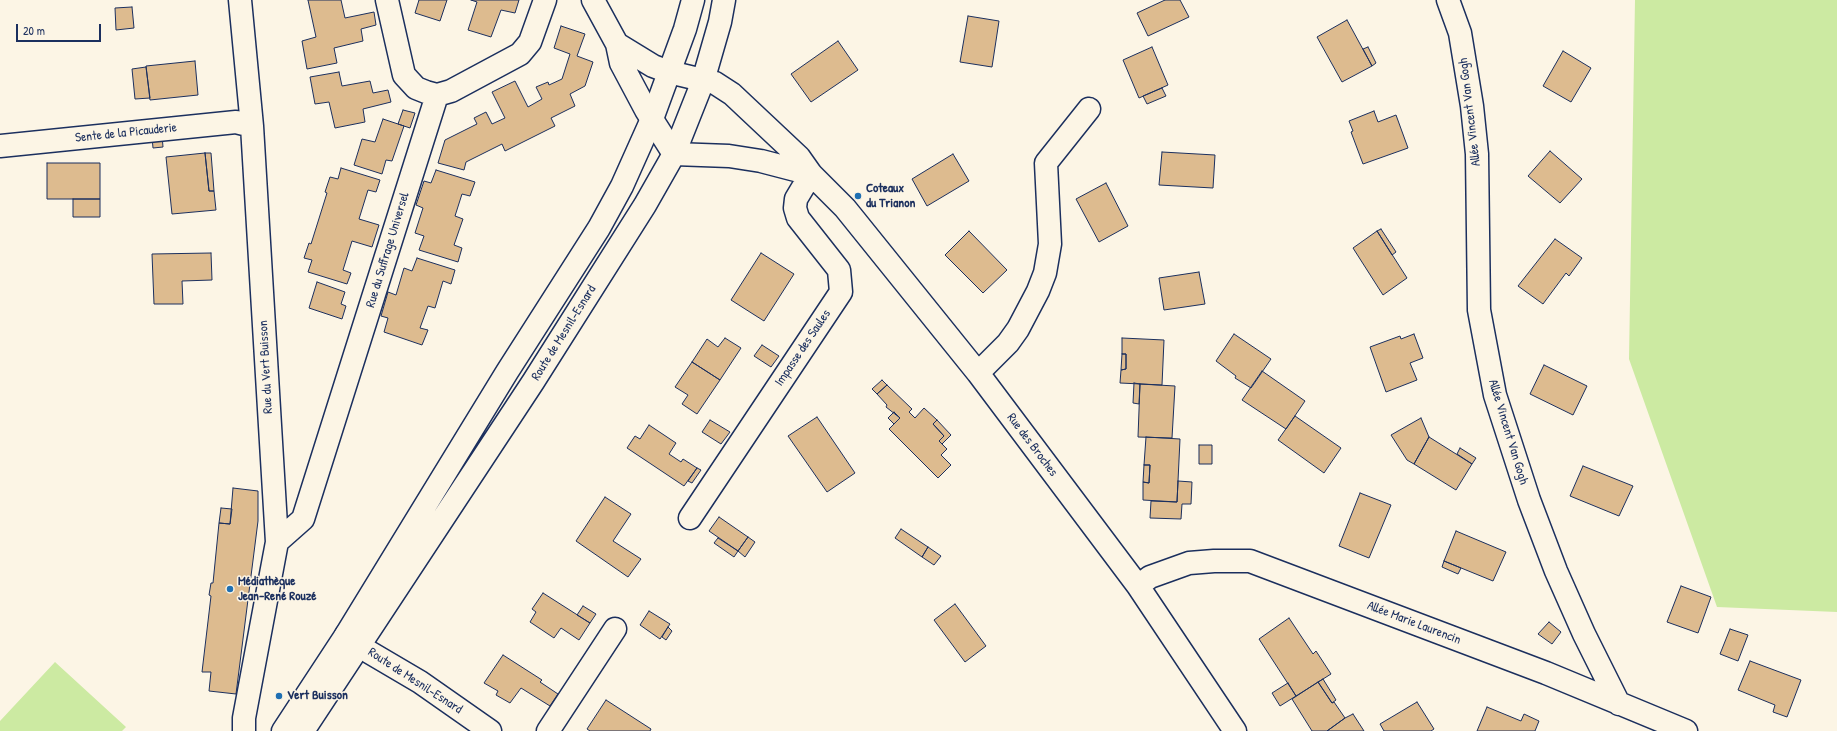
<!DOCTYPE html>
<meta charset="utf-8">
<style>
body{margin:0}
#map{position:relative;width:1837px;height:731px;overflow:hidden;background:#fcf5e5;font-family:"Patrick Hand",sans-serif}
canvas{display:block}
.scale{position:absolute;left:16px;top:24px;width:85px;height:18px;box-sizing:border-box;border:2px solid #1b2f5e;border-top:0;padding-left:5px;font-size:12px;line-height:14px;white-space:nowrap;color:#1b2f5e;-webkit-text-stroke:3px #fcf5e5;paint-order:stroke}
</style>
<div id="map">
<canvas width="1837" height="731"></canvas>
<div class="scale">20 m</div>
</div>
<script>
const c = document.querySelector('canvas').getContext('2d');
c.lineJoin = 'round';
function fill(path, color) { c.fillStyle = color; c.fill(path, 'evenodd'); }
const shape = rows => new Path2D(rows.map(r => 'M' + r).join(''));
function strokePath(path, color, width, dash) { c.strokeStyle = color; c.lineWidth = width; c.lineCap = dash ? 'butt' : 'round'; c.setLineDash(dash || []); c.stroke(path); }
function label(font, color, halo, rows, align = 'center') {
  c.font = font + ' "Patrick Hand",sans-serif'; c.lineWidth = 3; c.setLineDash([]); c.textBaseline = 'middle'; c.strokeStyle = halo; c.fillStyle = color; for (const [text, x, y, turn = 0] of rows) {
    c.save(); c.translate(x, y); c.rotate((+turn || 0) * Math.PI / 180); c.textAlign = isNaN(turn) ? turn : align; if (halo) c.strokeText(text, 0, 0); c.fillText(text, 0, 0); c.restore();
  }
}
const green = shape([
 [1635,0,1837,0,1837,612,1717,607,1629,359],
 [55,662,126,727,122,731,0,731,0,721]
]);
const building = shape([
 [308,0,341,0,345,18,374,12,376,25,361,29,363,41,334,48,337,63,307,69,302,41,316,37,308,0],
 [419,0,447,0,440,21,415,13,419,0],
 [471,0,519,0,515,13,501,10,491,37,468,30,477,2,471,0],
 [1165,0,1180,0,1189,17,1148,36,1137,13,1165,0],
 [132,7,134,28,116,30,115,8,132,7],
 [968,16,999,21,992,67,960,62,968,16],
 [1347,20,1372,66,1342,82,1317,37,1347,20],
 [561,26,585,34,577,56,593,62,585,86,570,94,575,106,551,118,555,126,505,151,502,144,466,162,464,170,438,163,445,140,477,124,474,118,486,112,492,124,505,118,492,92,515,81,528,107,542,99,536,87,548,82,549,85,562,79,570,54,554,48,561,26],
 [838,41,858,70,811,102,791,74,838,41],
 [1152,47,1168,85,1139,98,1123,60,1152,47],
 [1368,47,1376,63,1372,66,1363,49,1368,47],
 [1563,51,1591,68,1571,102,1543,86,1563,51],
 [195,61,198,95,150,100,146,66,195,61],
 [146,67,150,98,135,99,132,69,146,67],
 [339,72,342,86,370,81,373,93,388,90,391,102,363,109,365,122,335,128,329,102,315,104,310,77,339,72],
 [1162,88,1166,96,1147,104,1143,96,1162,88],
 [403,110,415,113,410,128,398,124,403,110],
 [1374,111,1378,122,1396,115,1408,148,1363,164,1351,132,1353,131,1349,121,1374,111],
 [383,119,404,126,392,161,386,160,382,174,354,165,362,139,375,142,383,119],
 [162,135,163,147,153,148,152,137,162,135],
 [1550,151,1582,179,1560,203,1528,176,1550,151],
 [1162,152,1215,155,1213,188,1159,185,1162,152],
 [205,153,211,153,214,191,209,191,205,153],
 [205,153,209,191,214,191,216,210,172,214,166,157,205,153],
 [953,154,969,181,927,206,912,179,953,154],
 [47,163,100,163,100,199,47,199,47,163],
 [341,168,380,180,376,192,368,190,359,219,379,225,372,247,352,241,343,270,351,273,347,284,308,272,312,260,304,258,309,243,311,244,327,193,325,192,330,177,338,179,341,168],
 [436,170,475,182,470,196,462,194,455,216,463,219,454,245,462,248,458,262,419,250,424,236,415,233,423,208,416,205,424,181,431,183,436,170],
 [1106,183,1128,226,1099,242,1076,199,1106,183],
 [73,199,100,199,100,217,73,217,73,199],
 [1381,229,1396,252,1392,255,1377,231,1381,229],
 [969,231,1007,270,983,293,945,255,969,231],
 [1377,231,1407,278,1383,295,1353,248,1377,231],
 [1555,239,1582,258,1569,276,1566,273,1543,304,1518,286,1555,239],
 [211,253,212,280,182,281,183,304,154,304,152,254,211,253],
 [761,253,794,274,764,321,731,300,761,253],
 [417,258,455,270,451,284,443,281,435,308,428,306,420,328,428,330,422,345,384,332,388,318,381,316,388,292,396,295,404,268,412,271,417,258],
 [1199,272,1205,304,1164,310,1159,278,1199,272],
 [317,282,345,292,341,304,346,306,342,319,309,308,317,282],
 [1234,334,1271,359,1251,388,1235,378,1236,376,1216,361,1234,334],
 [1414,334,1423,358,1410,363,1417,380,1386,392,1370,347,1400,336,1401,339,1414,334],
 [725,338,741,348,720,380,692,362,707,339,718,347,725,338],
 [1122,338,1164,340,1162,385,1120,383,1121,370,1126,369,1126,354,1122,354,1122,338],
 [762,345,779,356,771,367,754,356,762,345],
 [1122,354,1126,354,1126,369,1121,370,1122,354],
 [692,362,720,380,697,414,682,404,688,395,675,387,692,362],
 [1544,365,1587,386,1573,415,1530,394,1544,365],
 [1262,371,1305,401,1286,429,1242,400,1262,371],
 [882,380,887,385,877,394,872,389,882,380],
 [1134,383,1140,384,1139,404,1133,403,1134,383],
 [1140,384,1175,386,1172,438,1138,437,1140,384],
 [887,385,912,409,909,412,915,418,924,408,937,420,933,424,944,436,939,441,947,449,941,455,951,465,938,478,889,429,900,418,886,407,887,405,877,394,887,385],
 [894,412,900,418,894,424,888,418,894,412],
 [1295,416,1341,448,1324,473,1278,440,1295,416],
 [817,417,855,473,827,492,788,436,817,417],
 [1421,418,1429,437,1414,464,1407,460,1391,435,1421,418],
 [710,420,730,432,721,444,702,432,710,420],
 [937,420,951,435,942,444,939,441,944,436,933,424,937,420],
 [649,425,676,443,669,454,681,462,683,459,697,468,684,486,627,448,635,436,640,439,649,425],
 [1146,437,1180,439,1177,502,1143,500,1143,482,1149,483,1150,465,1144,465,1146,437],
 [1429,437,1472,464,1456,490,1414,464,1429,437],
 [1199,445,1212,445,1212,464,1199,464,1199,445],
 [1460,448,1476,458,1472,464,1457,454,1460,448],
 [1144,465,1150,465,1149,483,1143,482,1144,465],
 [1583,466,1633,486,1619,516,1570,496,1583,466],
 [697,468,701,470,692,483,688,481,697,468],
 [1178,481,1192,482,1191,504,1182,504,1181,519,1150,518,1151,501,1177,502,1178,481],
 [233,488,258,491,258,521,236,694,209,691,211,672,202,672,211,596,209,595,211,583,213,583,219,523,230,524,233,488],
 [1360,493,1391,505,1369,558,1339,546,1360,493],
 [605,497,631,514,613,541,641,559,628,577,576,541,605,497],
 [221,508,232,509,230,524,219,523,221,508],
 [719,517,748,537,738,551,709,531,719,517],
 [901,529,928,547,922,557,895,538,901,529],
 [1456,531,1506,552,1493,581,1444,561,1456,531],
 [748,537,755,542,745,557,738,551,748,537],
 [718,538,738,551,734,557,714,543,718,538],
 [928,547,941,556,934,565,922,557,928,547],
 [1444,561,1461,568,1458,574,1442,567,1444,561],
 [1681,586,1711,597,1698,633,1667,622,1681,586],
 [543,593,590,623,579,640,561,628,554,638,530,622,536,612,532,609,543,593],
 [955,604,986,646,965,662,934,620,955,604],
 [583,606,596,614,590,623,577,615,583,606],
 [649,611,670,624,660,639,640,625,649,611],
 [1289,618,1313,654,1316,651,1331,674,1296,696,1259,639,1289,618],
 [1549,622,1561,632,1552,644,1538,634,1549,622],
 [668,627,672,631,666,640,662,637,668,627],
 [1730,629,1748,635,1738,661,1720,654,1730,629],
 [503,655,542,680,540,682,558,694,550,706,521,688,510,703,496,695,498,691,484,683,503,655],
 [1750,661,1801,680,1787,717,1773,712,1775,705,1738,690,1750,661],
 [1323,679,1336,700,1332,703,1318,682,1323,679],
 [1318,682,1332,703,1334,702,1345,718,1327,731,1312,731,1292,699,1318,682],
 [1288,683,1296,696,1280,706,1272,693,1288,683],
 [606,700,651,729,650,731,590,731,587,729,606,700],
 [1417,702,1434,729,1431,731,1384,731,1380,724,1417,702],
 [1487,707,1521,721,1524,714,1539,721,1535,731,1477,731,1487,707],
 [1353,714,1364,731,1327,731,1345,718,1353,714]
]);
const minor = shape([
 [240,0,252,126,277,542,244,718,244,731],
 [387,0,404,75,416,88,426,92,437,95],
 [593,0,617,44,621,63,646,110,674,154,729,156,761,161,811,174],
 [1448,0,1460,33,1472,106,1477,154,1479,310,1495,395,1529,500,1556,571,1584,634,1619,704],
 [617,44,653,66,669,72,715,83,732,94,799,157,811,174,845,208,978,373,1138,586,1235,731],
 [0,146,236,122,252,126],
 [978,373,1008,343,1018,329,1038,291,1045,273,1050,244,1046,163,1089,109],
 [690,518,841,292,839,270,798,218,795,208,796,199,811,174],
 [277,542,303,519,437,95,451,91,520,54,530,42,545,0],
 [1138,586,1150,577,1189,563,1214,561,1250,561,1546,673,1686,731],
 [346,635,369,652,420,682,490,731],
 [548,731,615,629]
]);
const secondary = shape([
 [283,731,346,635,507,372,599,228,622,186,652,119,685,29,693,0],
 [303,731,533,382,645,205,674,154,703,81,720,22,724,0]
]);
const markers = [
 [858,196,4,"#1f6fb2"],
 [230,589,4,"#1f6fb2"],
 [279,696,4,"#1f6fb2"]
];
const streetNames = [
 ["Allée Vincent Van Gogh",1470,112,-97],
 ["Sente de la Picauderie",126,133,-6],
 ["Rue du Suffrage Universel",388,250,-73],
 ["Route de Mesnil-Esnard",564,333,-58],
 ["Impasse des Saules",803,348,-56],
 ["Rue du Vert Buisson",266,367,-93],
 ["Allée Vincent Van Gogh",1508,432,73],
 ["Rue des Broches",1032,445,53],
 ["Allée Marie Laurencin",1414,623,21],
 ["Route de Mesnil-Esnard",415,681,33]
];
const poiNames = [
 ["Coteaux",866,189],
 ["du Trianon",866,204],
 ["Médiathèque",238,582],
 ["Jean-René Rouzé",238,597],
 ["Vert Buisson",287,696]
];
fill(green, '#cceaa2');
fill(building, '#ddbb8f');
strokePath(building, '#1b2f5e', 1);
strokePath(minor, '#1b2f5e', 25);
strokePath(secondary, '#1b2f5e', 25);
strokePath(minor, '#fcf5e5', 22);
strokePath(secondary, '#fcf5e5', 22);
for (const [x, y, r, color] of markers) { const dot = new Path2D(); dot.arc(x, y, r, 0, 2 * Math.PI); c.fillStyle = color; c.fill(dot); strokePath(dot, '#fcf5e5', 1.5); }
label('13px', '#1b2f5e', '#fcf5e5', streetNames);
label('bold 13px', '#1b2f5e', '#fcf5e5', poiNames, 'left');
</script>
